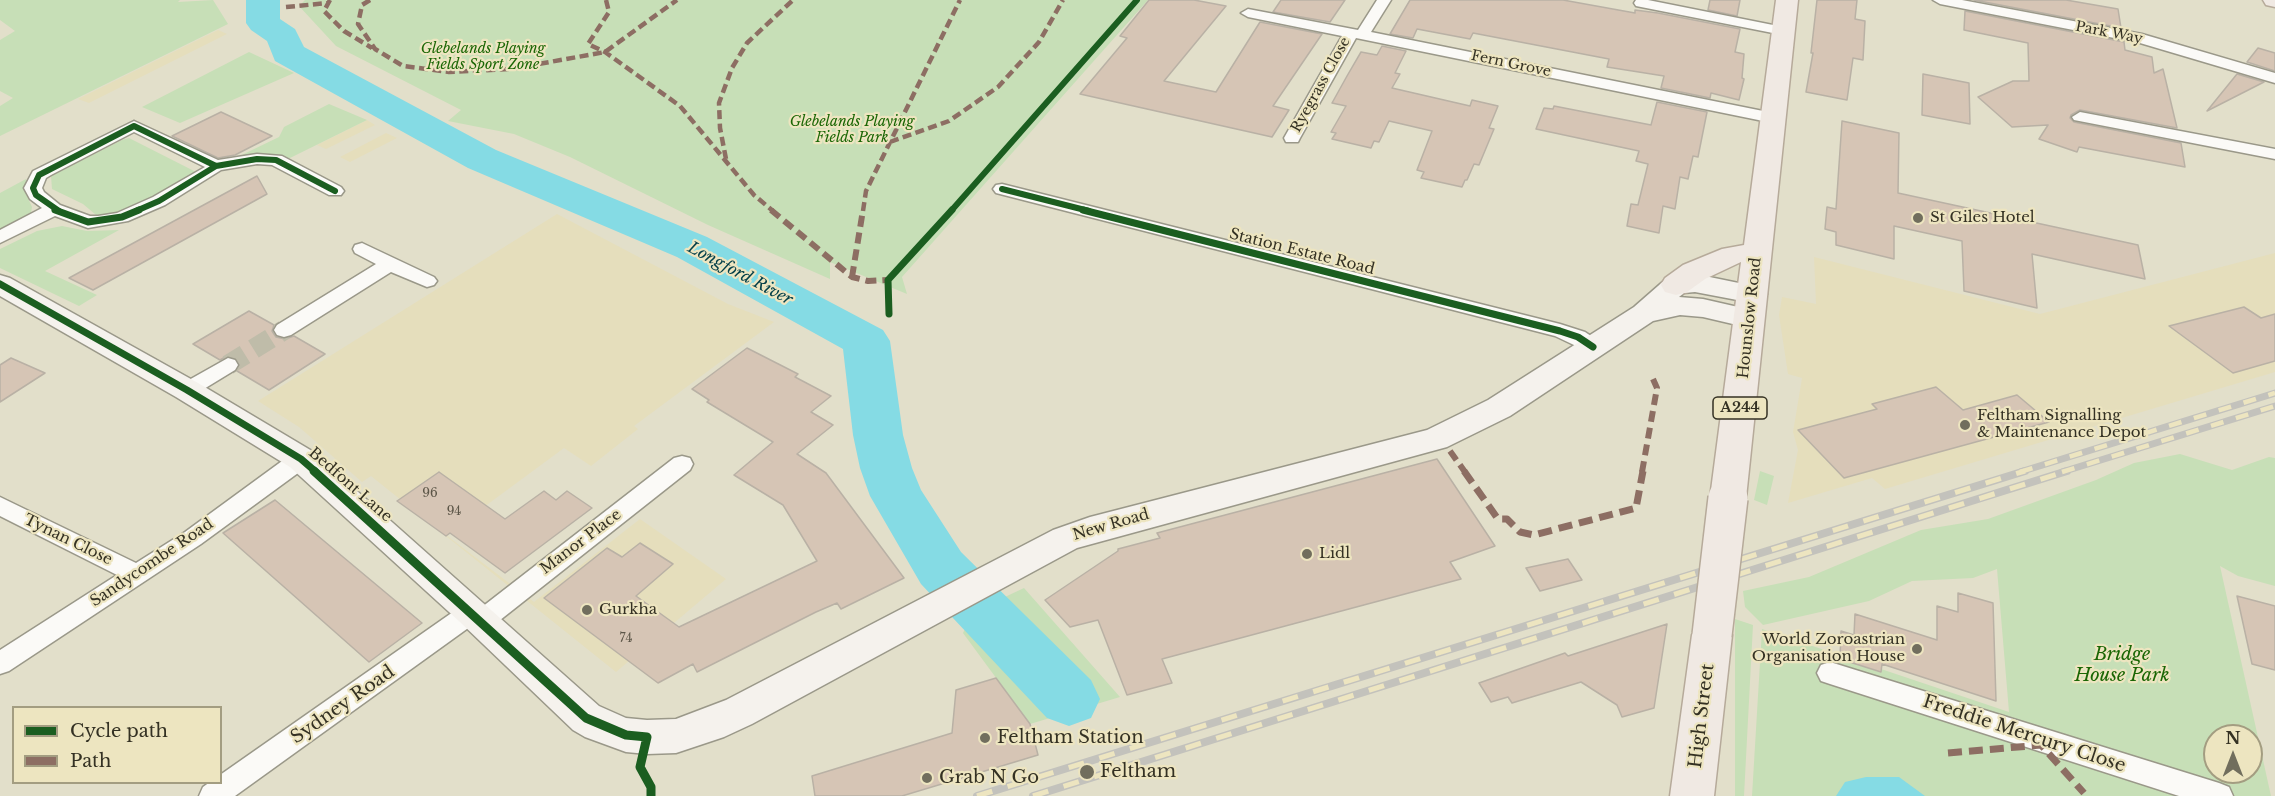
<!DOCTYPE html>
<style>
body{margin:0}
#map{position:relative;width:2275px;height:796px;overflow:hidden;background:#e2dfca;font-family:"Libre Baskerville",serif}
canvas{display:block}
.legend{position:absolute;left:12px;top:706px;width:210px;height:78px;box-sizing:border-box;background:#ede5c0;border:2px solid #a39d81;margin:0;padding:8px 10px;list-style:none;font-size:18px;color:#343123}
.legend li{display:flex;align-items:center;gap:12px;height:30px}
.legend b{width:30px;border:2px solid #a39d81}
.north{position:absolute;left:2203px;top:724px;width:60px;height:60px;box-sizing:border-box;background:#ede5c0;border:2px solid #a39d81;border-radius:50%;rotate:0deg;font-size:16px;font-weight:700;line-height:24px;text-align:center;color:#343123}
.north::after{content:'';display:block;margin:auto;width:21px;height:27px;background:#716e5d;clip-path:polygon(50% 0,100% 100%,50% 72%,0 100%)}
</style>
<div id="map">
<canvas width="2275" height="796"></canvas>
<ul class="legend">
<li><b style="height:8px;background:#1b5e20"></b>Cycle path</li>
<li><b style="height:8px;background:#8d6e63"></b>Path</li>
</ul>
<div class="north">N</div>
</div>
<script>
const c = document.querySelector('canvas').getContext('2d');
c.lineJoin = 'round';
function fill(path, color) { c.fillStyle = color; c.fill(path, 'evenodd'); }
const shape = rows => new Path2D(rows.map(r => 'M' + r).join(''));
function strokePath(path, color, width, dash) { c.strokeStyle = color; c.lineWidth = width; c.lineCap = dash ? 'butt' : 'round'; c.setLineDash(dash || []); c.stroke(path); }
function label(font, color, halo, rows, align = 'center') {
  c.font = font + ' "Libre Baskerville",serif'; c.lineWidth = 4.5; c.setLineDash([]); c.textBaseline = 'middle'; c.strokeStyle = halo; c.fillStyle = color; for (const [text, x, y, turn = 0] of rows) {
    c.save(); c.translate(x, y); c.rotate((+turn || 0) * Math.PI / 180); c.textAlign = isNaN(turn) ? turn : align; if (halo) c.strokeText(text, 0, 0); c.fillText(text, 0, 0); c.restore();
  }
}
const built = shape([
 [218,30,227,34,89,103,78,99],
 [367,120,375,125,326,149,317,145],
 [386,133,397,138,350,162,340,157],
 [557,214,728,304,774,322,634,426,638,429,591,466,564,448,446,535,534,602,640,519,726,579,616,672,371,476,362,482,299,427,258,401],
 [2275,253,2275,372,1885,489,1872,478,1788,503,1798,450,1793,432,1802,378,1788,374,1779,315,1782,297,1816,304,1814,257,2040,314]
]);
const green = shape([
 [0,0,180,0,178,2,213,0,228,24,0,136,0,106,13,98,0,91,0,40,15,31,0,20],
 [305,0,1148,0,902,277,907,294,830,262,830,279,708,225,570,157,514,134,448,121,461,110,336,46,299,6],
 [249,52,294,73,180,123,142,107],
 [329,104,367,120,290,158,221,165,279,137,284,127],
 [129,138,200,174,114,217,96,215,83,204,52,189,51,176,122,140],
 [26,179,26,194,32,207,31,213,0,234,0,193],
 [62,226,87,231,119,230,45,271,97,295,79,306,0,268,0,249,37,231],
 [2180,454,2232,470,2269,457,2275,458,2275,586,2238,576,2220,566,2271,796,1752,796,1762,629,2009,712,1997,569,1973,578,1912,581,1869,601,1763,625,1745,607,1743,591,1809,577,1921,530,1988,519,2096,480,2134,463],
 [2215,736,2251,736,2251,772,2215,772],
 [1760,471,1774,476,1767,505,1754,500],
 [1024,588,1120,697,1030,724,963,633,973,612],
 [1735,619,1753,625,1744,796,1735,796]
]);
const water = shape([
 [1866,777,1899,777,1925,796,1836,796,1845,782]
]);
const river = shape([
 [246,0,280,0,280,19,295,29,304,47,496,150,707,237,883,330,890,341,903,435,912,468,921,490,961,552,1091,680,1100,699,1091,718,1069,726,1047,718,921,584,870,496,860,468,853,435,843,349,677,257,468,168,275,61,267,41,251,30,246,23,246,0]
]);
const building = shape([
 [1149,0,1194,0,1226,6,1164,81,1216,92,1260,22,1322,34,1273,106,1289,110,1272,137,1080,94,1127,38,1120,36,1149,0],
 [1281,0,1345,0,1330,22,1273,12,1281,0],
 [1410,0,1563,0,1635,13,1635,10,1658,13,1740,29,1735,52,1744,54,1742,78,1744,79,1739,100,1711,93,1710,98,1661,88,1664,76,1607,67,1609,59,1473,33,1470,39,1417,29,1413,38,1390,34,1410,0],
 [1710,0,1740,0,1737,16,1708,10,1710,0],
 [1817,0,1857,0,1855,19,1865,21,1863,60,1853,58,1847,100,1806,92,1813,53,1811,53,1817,0],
 [1974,0,2066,0,2118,9,2121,28,1974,0],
 [1965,11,2124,42,2125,50,2152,57,2154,73,2163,69,2177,128,2080,110,2071,115,2070,118,2074,122,2181,143,2185,167,2079,147,2077,152,2039,139,2048,125,2012,127,1978,97,2013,81,2029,81,2028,43,1964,30,1965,11],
 [1382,46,1406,51,1395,73,1400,74,1392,88,1470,106,1472,100,1498,106,1489,128,1494,129,1479,165,1474,164,1467,180,1465,180,1462,187,1421,178,1424,172,1417,170,1432,131,1389,121,1379,142,1374,141,1371,148,1332,139,1336,133,1331,132,1346,106,1332,103,1347,76,1361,52,1377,55,1382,46],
 [2258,48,2275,53,2275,71,2247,62,2258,48],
 [1923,74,1969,83,1970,124,1922,115,1923,74],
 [2237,74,2264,82,2207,111,2237,74],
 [1657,102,1707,112,1698,157,1693,156,1688,179,1680,177,1675,209,1663,206,1659,233,1627,226,1631,204,1638,205,1648,164,1636,161,1639,151,1536,129,1544,108,1553,109,1554,106,1651,125,1657,102],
 [221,112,272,136,235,155,218,158,172,136,221,112],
 [1842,121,1899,133,1898,193,2138,245,2145,279,2032,254,2037,308,1964,291,1962,241,1894,226,1894,259,1836,245,1836,232,1825,229,1827,207,1836,209,1842,121],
 [257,176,267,194,93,290,69,278,257,176],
 [2244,307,2261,318,2275,314,2275,361,2233,373,2169,326,2244,307],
 [249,311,274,325,272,331,276,337,285,339,294,336,325,354,269,390,237,371,240,364,236,358,227,356,220,360,193,344,249,311],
 [747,348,798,374,795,377,831,396,811,412,833,425,797,454,826,473,904,578,841,609,837,603,816,612,697,672,693,664,658,683,544,598,607,548,622,557,640,543,673,564,636,596,679,627,817,561,783,505,734,475,773,442,707,402,709,400,692,389,747,348],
 [11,358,45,373,0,402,0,365,11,358],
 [1936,387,1963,410,2017,395,2049,422,1844,478,1798,430,1877,409,1872,404,1936,387],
 [1437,459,1495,546,1450,562,1461,579,1162,659,1172,683,1127,695,1098,620,1070,627,1045,600,1118,551,1118,549,1160,538,1157,533,1437,459],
 [439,472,505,519,544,491,556,500,567,491,592,508,505,573,450,533,446,536,397,501,439,472],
 [275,500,422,623,369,662,223,533,275,500],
 [1568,559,1582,580,1540,591,1526,568,1568,559],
 [1958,593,1993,603,1996,701,1882,664,1881,672,1840,659,1841,631,1854,635,1855,614,1937,640,1937,606,1958,612,1958,593],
 [2237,596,2275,606,2275,670,2252,664,2237,596],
 [1667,624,1654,708,1622,717,1617,705,1581,682,1512,703,1508,697,1491,702,1479,683,1565,653,1568,656,1667,624],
 [996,678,1030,724,1038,755,902,796,815,796,812,776,952,733,956,690,996,678]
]);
const streetTunnel = shape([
 [228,365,284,330]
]);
const street = shape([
 [1377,0,1391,0,1371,32,1773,113,1781,118,1773,123,1356,38,1300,138,1298,142,1286,142,1284,138,1342,36,1248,17,1241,13,1248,9,1358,30,1377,0],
 [1636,0,1648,0,1783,27,1790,31,1783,35,1641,7,1636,6,1634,3,1636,0],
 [1933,0,1962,0,2142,34,2275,73,2275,83,2140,43,1940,4,1933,0],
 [2080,112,2275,149,2275,159,2074,120,2072,117,2080,112],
 [134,121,218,160,257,154,282,156,341,187,344,191,341,195,329,195,272,165,257,164,221,170,165,205,128,221,88,228,55,216,0,243,0,230,42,208,30,199,24,188,33,171,134,121],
 [134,132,205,167,153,197,117,213,98,216,90,216,60,205,44,192,42,188,46,178,51,175,134,132],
 [1002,184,1560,324,1585,332,1600,342,1603,347,1600,352,1593,354,1555,336,996,193,993,189,996,185,1002,184],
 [362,243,434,277,437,281,434,285,427,287,391,272,291,335,284,337,277,335,274,330,277,325,376,264,355,253,353,249,355,245,362,243],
 [228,358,235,360,238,365,235,370,194,395,187,397,180,395,177,390,180,385,228,358],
 [301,451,309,453,312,459,309,465,201,544,9,671,0,674,0,650,117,575,0,516,0,497,136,563,185,532,293,453,301,451],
 [682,456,690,458,693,464,690,470,490,628,481,631,471,626,235,796,199,796,203,787,210,782,220,782,220,775,463,605,472,602,482,607,674,458,682,456],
 [1830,662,2219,783,2229,787,2233,796,2179,796,1830,684,1821,681,1817,673,1821,665,1830,662]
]);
const secondary = shape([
 [1695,274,1763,288,1767,294,1763,300,1753,303,1695,292,1684,293,1679,297,1703,299,1760,312,1764,319,1760,326,1750,328,1703,317,1680,315,1653,321,1510,416,1447,447,1077,548,752,724,724,737,676,753,647,754,626,752,585,737,573,730,460,622,290,467,176,397,0,296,0,275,10,278,198,383,312,451,599,706,626,718,647,720,676,719,726,700,1053,530,1090,517,1427,430,1488,400,1634,307,1666,279,1695,274]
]);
const primary = shape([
 [1776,0,1798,0,1746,498,1741,508,1728,512,1715,508,1710,498,1741,262,1705,279,1687,292,1676,295,1665,292,1661,285,1665,278,1683,265,1722,249,1744,245,1776,0],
 [2263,0,2275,0,2275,7,2266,5,2263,0],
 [1712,619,1726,623,1732,635,1714,796,1670,796,1692,635,1698,623,1712,619]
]);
const railFar1 = shape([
 [2020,472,2275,393],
 [2062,472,2275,406]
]);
const rail = shape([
 [977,796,2025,471],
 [1033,796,2067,471]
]);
const primaryBridge = shape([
 [1712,635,1728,498]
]);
const quietFar2 = shape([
 [330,0,324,11,344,31,372,48],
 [370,0,362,5,358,24,375,49,403,66,449,72,511,69,605,52,677,0],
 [606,0,609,12,588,44,605,52,680,106,754,195,773,211],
 [286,7,328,3],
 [890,142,949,121,998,87,1039,42,1063,0],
 [726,159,720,128,719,103,732,68,747,43,793,0],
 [863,211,866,191,960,0]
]);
const quietFar1 = shape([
 [771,210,852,277,868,281,888,280],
 [852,277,863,210],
 [1450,451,1465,472],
 [1642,472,1657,388,1653,379]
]);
const quiet = shape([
 [1464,471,1498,519,1507,519,1520,532,1534,535,1636,508,1643,471],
 [1948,753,2041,745,2084,793]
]);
const cyclewayFar2 = shape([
 [216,166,257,159,276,160,335,191],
 [1002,189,1089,211],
 [59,211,36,195,33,188,39,175,134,126,216,166],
 [136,211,159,201,216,166],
 [951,211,1137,0]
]);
const cyclewayFar1 = shape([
 [55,210,88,222,122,217,139,210],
 [1083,210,1560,331,1578,337,1593,347],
 [0,284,187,390,301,459,316,472],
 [889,314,888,280,952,210]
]);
const cycleway = shape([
 [314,471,586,718,626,735,647,737,640,767,651,787,651,796]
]);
const markers = [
 [1918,218,6,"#716e5d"],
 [1965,425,6,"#716e5d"],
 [1307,554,6,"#716e5d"],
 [587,610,6,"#716e5d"],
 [1917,649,6,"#716e5d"],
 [985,738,6,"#716e5d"],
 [1087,772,8,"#716e5d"],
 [927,778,6,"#716e5d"]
];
const numberNames = [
 ["96",430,494],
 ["94",454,512],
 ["74",626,639]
];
const farStreetnames = [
 ["Park Way",2109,33,11],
 ["Fern Grove",1511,64,12],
 ["Ryegrass Close",1321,85,-61]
];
const farParknames = [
 ["Glebelands Playing",483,49],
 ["Fields Sport Zone",483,65],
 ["Glebelands Playing",852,122],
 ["Fields Park",852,138]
];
const shields = [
 [1740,408,54]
];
const shieldNames = [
 ["A244",1740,408]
];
const poiNames = [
 ["St Giles Hotel",1930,218],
 ["Feltham Signalling",1977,416],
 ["& Maintenance Depot",1977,433],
 ["Lidl",1319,554],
 ["Gurkha",599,610],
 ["World Zoroastrian",1905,640,"right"],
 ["Organisation House",1905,657,"right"]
];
const streetNames = [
 ["Station Estate Road",1302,252,14],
 ["Hounslow Road",1750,318,-84],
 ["Bedfont Lane",350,485,41],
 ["New Road",1111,525,-16],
 ["Tynan Close",68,540,26],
 ["Manor Place",581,542,-37],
 ["Sandycombe Road",152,563,-34]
];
const waterNames = [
 ["Longford River",740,274,28]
];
const nearParknames = [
 ["Bridge",2122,655],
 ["House Park",2122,676]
];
const nearStreetnames = [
 ["Sydney Road",343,705,-35],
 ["High Street",1702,716,-83],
 ["Freddie Mercury Close",2024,734,18]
];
const nearPoinames = [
 ["Feltham Station",997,738],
 ["Feltham",1100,772],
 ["Grab N Go",939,778]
];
fill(built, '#e5debc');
fill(green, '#c7dfb7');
fill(water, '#85dbe4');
fill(river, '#85dbe4');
fill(building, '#d6c5b5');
strokePath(building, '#b9b1a5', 1.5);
strokePath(streetTunnel, '#bfbca9', 20, [20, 10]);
strokePath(street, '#9a9889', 3);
strokePath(secondary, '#9a9889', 3);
strokePath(primary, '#b6aa9a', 3);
fill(street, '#fbfaf7');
fill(secondary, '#f5f2ed');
fill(primary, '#f0e9e3');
strokePath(railFar1, '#c3c2bc', 7);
strokePath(rail, '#c3c2bc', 8);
strokePath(railFar1, '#ede5c0', 4.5, [13]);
strokePath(rail, '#ede5c0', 5, [16]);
strokePath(primaryBridge, '#b6aa9a', 42, []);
strokePath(primaryBridge, '#f0e9e3', 39);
strokePath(quietFar2, '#8d6e63', 4.5, [9, 4.5]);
strokePath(quietFar1, '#8d6e63', 6, [11, 6]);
strokePath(quiet, '#8d6e63', 7, [14, 7]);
strokePath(cyclewayFar2, '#1b5e20', 6);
strokePath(cyclewayFar1, '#1b5e20', 7);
strokePath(cycleway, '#1b5e20', 9);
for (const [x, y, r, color] of markers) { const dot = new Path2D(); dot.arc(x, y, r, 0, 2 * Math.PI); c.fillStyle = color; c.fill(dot); strokePath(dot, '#ede5c0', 2); }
label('12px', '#5c5648', null, numberNames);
label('14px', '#343123', '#ede5c0', farStreetnames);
label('italic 14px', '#1a6604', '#ede5c0', farParknames);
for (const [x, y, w] of shields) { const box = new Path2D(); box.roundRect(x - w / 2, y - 11, w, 22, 4.5); c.fillStyle = '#ede5c0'; c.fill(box); strokePath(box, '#343123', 1.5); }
label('bold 14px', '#343123', null, shieldNames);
label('15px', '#343123', '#ede5c0', poiNames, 'left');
label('15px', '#343123', '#ede5c0', streetNames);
label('italic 16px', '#044049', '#ede5c0', waterNames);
label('italic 18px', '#1a6604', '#ede5c0', nearParknames);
label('18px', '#343123', '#ede5c0', nearStreetnames);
label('18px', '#343123', '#ede5c0', nearPoinames, 'left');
</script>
